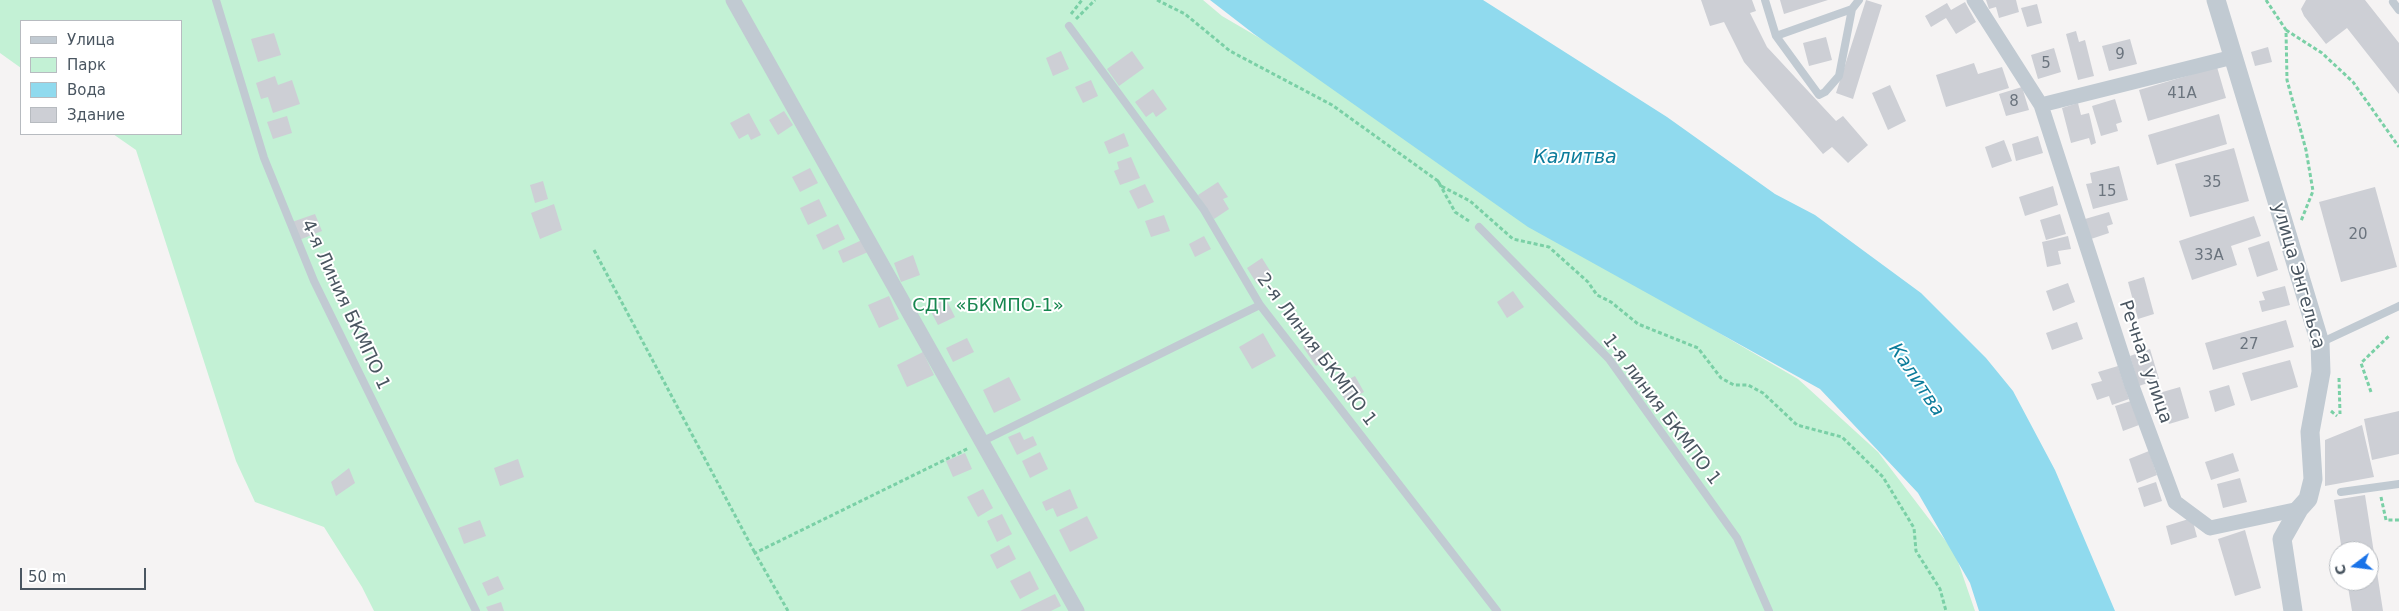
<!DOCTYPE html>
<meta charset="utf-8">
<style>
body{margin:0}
#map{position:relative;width:2399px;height:611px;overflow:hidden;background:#f5f3f3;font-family:"DejaVu Sans",sans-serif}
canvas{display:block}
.legend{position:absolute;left:20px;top:20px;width:162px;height:115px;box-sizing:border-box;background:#fff;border:1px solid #b7bbc0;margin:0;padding:6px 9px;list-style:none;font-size:15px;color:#4a5661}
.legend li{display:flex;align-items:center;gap:10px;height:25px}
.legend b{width:25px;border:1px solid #b7bbc0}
.north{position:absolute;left:2329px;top:541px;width:50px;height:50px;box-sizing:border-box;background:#fff;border:1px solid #b7bbc0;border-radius:50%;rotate:255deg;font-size:14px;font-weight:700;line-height:20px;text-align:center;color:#4a5661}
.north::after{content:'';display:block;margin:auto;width:18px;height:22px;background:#1a73e8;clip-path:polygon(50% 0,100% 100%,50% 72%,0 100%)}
.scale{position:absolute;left:20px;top:568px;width:126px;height:22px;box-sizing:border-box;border:2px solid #4a5661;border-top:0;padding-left:6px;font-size:15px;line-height:18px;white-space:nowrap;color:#4a5661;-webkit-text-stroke:4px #fff;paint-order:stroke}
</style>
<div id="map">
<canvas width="2399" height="611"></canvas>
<ul class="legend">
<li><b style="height:6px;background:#c1cad2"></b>Улица</li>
<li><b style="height:14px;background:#c3f1d5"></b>Парк</li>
<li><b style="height:14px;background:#90daee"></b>Вода</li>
<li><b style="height:14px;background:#cdcfd5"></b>Здание</li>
</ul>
<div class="north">С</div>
<div class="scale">50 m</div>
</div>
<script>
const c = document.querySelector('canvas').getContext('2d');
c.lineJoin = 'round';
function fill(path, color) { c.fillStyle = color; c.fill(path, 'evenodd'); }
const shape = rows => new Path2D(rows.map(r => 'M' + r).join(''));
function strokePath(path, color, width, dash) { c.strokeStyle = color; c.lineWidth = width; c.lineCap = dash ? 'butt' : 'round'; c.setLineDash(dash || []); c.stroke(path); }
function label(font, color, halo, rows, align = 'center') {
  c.font = font + ' "DejaVu Sans",sans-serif'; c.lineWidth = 4; c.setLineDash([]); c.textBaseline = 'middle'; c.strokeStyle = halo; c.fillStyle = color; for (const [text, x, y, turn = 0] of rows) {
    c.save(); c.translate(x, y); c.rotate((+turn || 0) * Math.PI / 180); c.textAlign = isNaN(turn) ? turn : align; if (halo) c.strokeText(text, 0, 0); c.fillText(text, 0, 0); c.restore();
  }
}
const green = shape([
 [0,0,1203,0,1222,16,1352,92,1714,330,1798,379,1878,452,1955,553,1975,611,374,611,362,587,324,527,255,502,236,461,136,150,113,134,181,134,181,21,21,21,21,68,0,53]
]);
const water = shape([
 [1210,0,1483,0,1667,117,1775,194,1815,215,1921,293,1986,358,2013,391,2055,470,2115,611,1979,611,1970,583,1918,493,1820,389,1528,227,1254,34]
]);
const building = shape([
 [1701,0,1752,0,1756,11,1750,13,1767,47,1836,121,1843,116,1868,145,1848,163,1832,147,1823,154,1744,62,1724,22,1710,26],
 [1780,0,1828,0,1784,14],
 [1866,0,1882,5,1853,99,1836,93],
 [1986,0,2016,0,2019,12,1999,18,1996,7,1989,9],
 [2306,0,2365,0,2399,43,2399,94,2347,28,2326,44,2304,16,2301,9],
 [1965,2,1976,22,1956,34,1946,18,1931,27,1925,16,1947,3,1951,10],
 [2037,4,2042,23,2027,27,2021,8],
 [2076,31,2079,42,2085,40,2094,76,2078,80,2066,34],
 [274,33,281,55,258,62,251,39],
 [1826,37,1832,60,1809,66,1803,43],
 [2130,39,2137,64,2109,71,2102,46],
 [2268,47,2272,62,2255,66,2251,52],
 [2054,48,2061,72,2038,79,2031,55],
 [1061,51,1069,69,1053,76,1046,58],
 [1132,51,1144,68,1119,86,1107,69],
 [1974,63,1978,74,2002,67,2009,88,1946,107,1936,75],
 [2217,67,2226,98,2148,121,2139,90],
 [275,76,278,85,292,80,300,104,273,113,268,97,261,99,256,83],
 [1091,80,1098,96,1083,103,1075,87],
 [1890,85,1906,121,1888,130,1872,93],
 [2022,87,2029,110,2006,116,1999,94],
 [1153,89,1167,109,1156,117,1153,112,1146,117,1135,102],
 [2115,99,2122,122,2116,124,2118,131,2101,136,2092,106],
 [2078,103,2081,115,2089,113,2096,143,2091,145,2089,138,2071,143,2062,108],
 [784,111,793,125,778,135,769,120],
 [749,113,761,135,751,140,748,134,739,139,730,123],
 [2219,114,2227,144,2157,165,2148,135],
 [287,116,292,133,273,139,267,122],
 [1124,133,1129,146,1109,154,1104,142],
 [2038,136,2043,153,2016,161,2012,144],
 [2004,140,2012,161,1992,168,1985,147],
 [2234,148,2249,201,2190,217,2175,164],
 [1131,157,1140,178,1120,185,1114,171,1119,169,1117,162],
 [2119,166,2128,200,2093,209,2086,184,2092,183,2090,173],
 [810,168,818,183,800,192,792,177],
 [543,181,548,199,535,203,530,185],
 [1218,182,1228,197,1223,199,1229,209,1214,219,1198,195],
 [1145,184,1154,202,1138,209,1129,191],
 [2053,186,2058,205,2025,216,2019,197],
 [2375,187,2397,267,2341,282,2319,202],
 [819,199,827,216,808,225,800,208],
 [554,204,562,230,540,239,531,213],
 [2109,212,2113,224,2107,226,2109,233,2091,239,2085,219],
 [315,214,322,231,299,240,292,222],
 [2060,214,2066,234,2046,240,2040,220],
 [1164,215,1170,231,1151,237,1145,221],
 [2254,216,2261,236,2231,246,2237,265,2192,280,2179,241],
 [838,224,845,239,823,250,816,235],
 [1204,236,1211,249,1195,257,1189,244],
 [2068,236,2071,249,2058,251,2061,264,2047,267,2042,242],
 [862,240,868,252,843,263,838,251],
 [2269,241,2278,270,2257,277,2248,248],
 [913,255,920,275,901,282,894,263],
 [1262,258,1272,274,1257,284,1247,268],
 [2144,277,2154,314,2138,319,2128,282],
 [2068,283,2075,302,2053,311,2046,291],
 [2285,286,2290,305,2262,312,2259,301,2265,300,2262,292],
 [1513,291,1524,307,1507,318,1497,302],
 [889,296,899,319,879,328,868,305],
 [946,299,955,317,938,325,929,308],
 [2286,320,2294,347,2213,370,2205,343],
 [2077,322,2083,339,2052,350,2046,333],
 [1263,333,1276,356,1252,369,1239,347],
 [967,338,974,352,953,362,946,348],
 [1315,340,1328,358,1316,366,1303,347],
 [2150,349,2159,379,2139,386,2130,356],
 [923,352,934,375,907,387,897,365],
 [2290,360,2298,387,2251,401,2242,373],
 [2118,366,2129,399,2112,405,2109,396,2097,400,2091,384,2102,381,2098,372],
 [1355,376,1364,392,1346,402,1337,385],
 [1009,377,1021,400,994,413,983,390],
 [2229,385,2235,405,2215,412,2209,391],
 [2180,387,2189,418,2169,424,2159,393],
 [2131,401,2139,425,2123,431,2115,406],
 [2399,411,2399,454,2372,460,2364,419],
 [2362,425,2374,477,2325,486,2325,440],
 [1020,432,1024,440,1033,436,1037,445,1017,455,1008,437],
 [2149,451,2157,475,2137,483,2129,459],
 [1040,452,1048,469,1030,478,1022,461],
 [965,453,972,469,953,477,946,461],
 [2233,453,2239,471,2211,480,2205,462],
 [518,459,524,477,500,486,494,468],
 [349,468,355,483,336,496,331,482],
 [2240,478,2247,502,2223,508,2217,484],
 [2156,482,2162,501,2144,507,2138,488],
 [983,489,993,508,978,517,967,497],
 [1070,489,1078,508,1057,517,1053,508,1046,511,1042,502],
 [2365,495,2383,611,2352,611,2347,581,2369,581,2369,551,2342,551,2334,500],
 [1002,514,1012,534,997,542,987,521],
 [1087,516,1098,538,1070,552,1059,530],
 [2192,518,2197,537,2171,545,2166,526],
 [480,520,486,536,464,544,458,528],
 [2245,530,2261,588,2235,596,2218,539],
 [1009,545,1016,559,997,569,990,555],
 [1030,571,1039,589,1020,599,1010,581],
 [498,576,504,589,488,596,482,583],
 [1055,594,1061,606,1051,611,1020,611],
 [501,602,504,611,488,611,486,607]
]);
const path = shape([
 [1157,0,1185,14,1230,51,1332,105,1438,181,1455,212,1469,221],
 [2266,0,2286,30,2287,80,2306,150,2313,191,2301,221],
 [1071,14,1082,0],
 [1076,19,1095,0],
 [2286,30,2322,53,2353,82,2399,147],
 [1438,181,1441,186,1470,201,1513,239,1549,247,1588,282,1597,295,1611,302,1638,324,1698,348,1721,378,1734,385,1748,385,1763,393,1797,425,1842,437,1883,477,1914,528,1916,551,1940,589,1946,611],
 [594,250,755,553],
 [2339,378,2340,414],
 [2371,392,2361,363,2389,336],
 [2331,411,2337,416],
 [2381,497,2386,520,2399,520],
 [788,611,755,553,969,448]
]);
const service = shape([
 [216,0,264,158,314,281,476,611],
 [1765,0,1776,36,1819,95,1825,92,1839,76,1852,9,1776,36],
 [2393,2,2399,10],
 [1852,9,1859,0],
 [1069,26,1204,210,1260,305,1497,611],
 [1479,227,1609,359,1737,538,1769,611],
 [2320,343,2399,306],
 [983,441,1260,305],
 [2341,492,2399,484]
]);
const minor = shape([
 [733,0,1077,611],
 [1974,0,2041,105,2132,386,2175,502,2210,528,2299,509],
 [2041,105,2233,57]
]);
const tertiary = shape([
 [2216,0,2320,343,2321,372,2310,432,2313,479,2308,499,2299,509,2282,539,2293,611]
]);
const numberNames = [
 ["9",2120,55],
 ["5",2046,64],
 ["41А",2182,94],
 ["8",2014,102],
 ["35",2212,183],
 ["15",2107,192],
 ["20",2358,235],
 ["33А",2209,256],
 ["27",2249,345]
];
const streetNames = [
 ["улица Энгельса",2298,276,74],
 ["4-я Линия БКМПО 1",345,305,65],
 ["2-я Линия БКМПО 1",1316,350,53],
 ["Речная улица",2145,362,71],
 ["1-я линия БКМПО 1",1661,410,53]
];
const parkNames = [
 ["СДТ «БКМПО-1»",988,306]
];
const waterNames = [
 ["Калитва",1575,158],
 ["Калитва",1916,380,56]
];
fill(green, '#c3f1d5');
fill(water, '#90daee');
fill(building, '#cdcfd5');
strokePath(path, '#7ad0a6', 3, [4, 2.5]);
strokePath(service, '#c1cad2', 8);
strokePath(minor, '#c1cad2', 15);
strokePath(tertiary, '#c1cad2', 19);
label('15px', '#6b747e', null, numberNames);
label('18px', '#4a5661', '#fff', streetNames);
label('18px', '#17864f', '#fff', parkNames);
label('italic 19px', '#0c7c9b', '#fff', waterNames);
</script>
